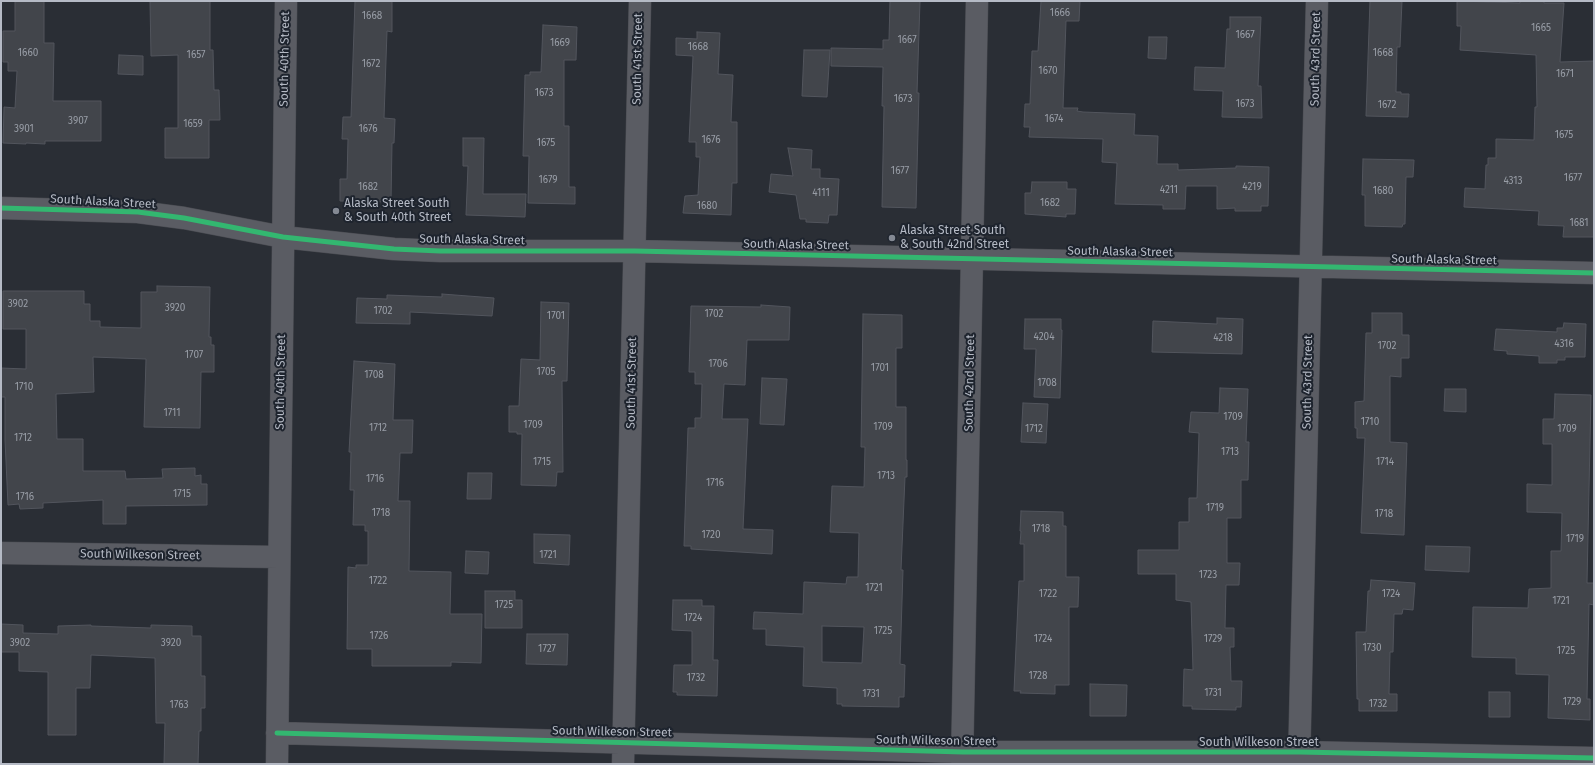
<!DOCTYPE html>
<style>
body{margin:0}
#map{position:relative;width:1595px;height:765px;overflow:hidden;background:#2a2e35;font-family:"Fira Sans",sans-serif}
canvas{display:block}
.frame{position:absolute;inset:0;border:2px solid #b5bac5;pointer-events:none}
</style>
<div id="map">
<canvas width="1595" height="765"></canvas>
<div class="frame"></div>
</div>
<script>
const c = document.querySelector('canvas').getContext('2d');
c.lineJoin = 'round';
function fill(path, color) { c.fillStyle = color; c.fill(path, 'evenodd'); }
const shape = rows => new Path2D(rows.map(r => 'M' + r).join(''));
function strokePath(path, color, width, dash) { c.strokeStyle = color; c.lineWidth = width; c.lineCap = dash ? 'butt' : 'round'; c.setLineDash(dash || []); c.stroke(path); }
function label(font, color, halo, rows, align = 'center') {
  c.font = font + ' "Fira Sans",sans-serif'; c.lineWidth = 4; c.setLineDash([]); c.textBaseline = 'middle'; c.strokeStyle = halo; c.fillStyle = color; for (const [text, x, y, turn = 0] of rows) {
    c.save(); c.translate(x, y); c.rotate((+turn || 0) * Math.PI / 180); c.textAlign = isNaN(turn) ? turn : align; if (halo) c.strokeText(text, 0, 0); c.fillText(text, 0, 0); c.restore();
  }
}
const building = shape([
 [15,1,44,1,44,43,54,43,53,101,101,101,101,141,45,141,45,144,26,143,26,144,3,143,4,107,15,108,17,71,8,71,8,62,3,62,3,31,15,31,15,1],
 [150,1,210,1,210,50,213,50,214,90,219,90,220,120,209,120,209,158,165,158,165,128,178,128,178,55,151,56,150,1],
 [355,1,392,1,392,32,387,31,384,118,395,119,394,143,392,143,391,202,340,201,340,179,347,179,348,139,342,139,343,117,351,117,355,1],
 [890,1,920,1,917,93,919,93,916,208,882,207,884,106,882,106,883,67,831,66,831,48,883,49,883,40,889,40,890,1],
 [1041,1,1080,1,1079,21,1066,21,1063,108,1078,108,1077,111,1083,112,1135,114,1134,135,1158,136,1157,164,1178,164,1178,170,1236,168,1236,166,1269,167,1268,206,1261,206,1261,211,1235,211,1235,208,1217,209,1217,186,1186,186,1185,209,1163,209,1163,205,1115,204,1117,163,1102,162,1103,139,1029,137,1030,127,1024,127,1025,104,1030,104,1032,51,1038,51,1041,1],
 [1370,1,1402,1,1400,47,1397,47,1396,92,1401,92,1401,94,1409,94,1408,117,1366,116,1370,1],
 [1457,1,1520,3,1520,1,1544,1,1544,3,1564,3,1560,62,1594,61,1594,237,1563,237,1564,226,1538,225,1539,211,1464,207,1465,188,1485,189,1486,165,1488,165,1488,158,1496,158,1496,139,1534,140,1535,107,1537,107,1536,55,1460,50,1461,26,1457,26,1457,1],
 [1230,17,1261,17,1258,86,1261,86,1262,118,1222,117,1223,91,1194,90,1195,67,1225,68,1227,29,1230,29,1230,17],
 [543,25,577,27,576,60,564,60,564,126,569,126,569,187,575,187,575,204,528,203,529,156,523,156,525,75,530,75,530,72,541,72,543,25],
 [697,32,720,33,718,74,733,75,731,122,737,122,737,183,732,183,731,215,683,213,685,196,698,195,700,157,696,157,696,142,689,142,693,56,676,55,676,38,697,39,697,32],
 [1149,37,1167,37,1166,59,1148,58,1149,37],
 [804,50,830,50,827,97,802,96,804,50],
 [119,55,143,56,143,75,118,74,119,55],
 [463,138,484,138,483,194,526,194,525,217,466,215,468,166,463,166,463,138],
 [788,148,812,150,811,169,820,169,820,178,839,179,837,215,829,215,828,223,806,222,806,219,800,219,796,195,769,192,771,174,793,176,788,148],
 [1363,159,1414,160,1413,177,1406,177,1405,224,1403,224,1402,227,1365,226,1365,195,1362,195,1363,159],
 [1032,182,1067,182,1067,189,1076,189,1075,214,1066,214,1066,217,1025,214,1025,193,1031,193,1032,182],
 [157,286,210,287,209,337,211,337,211,345,214,345,214,372,201,372,200,428,144,427,146,359,93,357,94,392,56,394,57,439,83,439,83,471,125,471,126,479,163,478,162,469,195,468,195,476,201,475,201,484,207,484,207,505,126,506,126,524,103,524,103,500,43,503,43,508,20,509,19,504,8,505,5,440,5,397,1,397,1,368,26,369,26,329,3,329,3,291,84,291,84,304,90,304,90,321,100,321,100,327,141,328,141,292,157,292,157,286],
 [442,294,494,298,492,316,410,312,410,324,356,323,357,298,387,299,387,295,442,297,442,294],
 [541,302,569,303,567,381,562,381,563,472,557,472,556,486,521,485,522,434,517,434,517,432,509,432,509,406,519,406,521,359,540,360,541,302],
 [761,305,790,307,789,340,747,340,745,385,724,384,722,419,748,419,743,529,773,530,772,554,691,549,691,546,684,546,688,428,695,428,695,418,701,418,702,384,695,384,695,372,689,372,691,306,761,307,761,305],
 [1372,313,1402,313,1402,335,1409,335,1409,358,1401,358,1401,377,1390,376,1390,442,1407,443,1404,535,1361,533,1365,438,1357,438,1357,428,1355,428,1355,402,1364,401,1366,333,1372,333,1372,313],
 [863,314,902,315,902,348,896,348,896,407,906,407,906,460,907,460,907,477,905,477,901,570,903,570,900,664,905,665,904,697,899,697,899,707,842,706,842,704,837,704,837,688,803,686,804,647,766,645,766,629,753,629,754,612,803,614,804,582,846,584,847,577,858,577,859,533,830,532,832,486,864,487,865,447,861,447,863,314],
 [822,626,864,627,862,663,822,662,822,626],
 [1217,318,1243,319,1242,354,1152,352,1153,321,1217,324,1217,318],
 [1025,319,1061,319,1061,330,1062,330,1060,398,1034,397,1036,349,1024,349,1025,319],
 [1564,323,1586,324,1585,357,1565,357,1565,360,1557,360,1557,363,1539,363,1539,356,1507,354,1507,351,1494,350,1496,329,1557,332,1557,328,1563,328,1564,323],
 [354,361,395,364,393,420,413,420,412,453,400,453,398,501,410,501,409,571,451,572,450,614,482,614,481,663,451,662,451,666,372,666,372,649,347,649,348,567,356,568,356,565,368,565,368,531,365,531,365,525,353,525,354,490,350,490,351,452,349,452,354,361],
 [762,378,787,379,784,425,760,424,762,378],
 [1220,388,1248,389,1246,442,1249,442,1248,480,1241,480,1241,518,1227,518,1227,563,1240,563,1239,585,1226,585,1225,628,1234,628,1234,647,1230,647,1231,681,1242,681,1241,707,1236,707,1236,710,1192,709,1192,706,1183,706,1184,669,1193,670,1191,602,1176,600,1176,574,1138,574,1138,550,1179,550,1179,522,1189,522,1189,498,1197,498,1199,433,1189,432,1191,412,1219,413,1220,388],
 [1445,389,1466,389,1466,412,1444,411,1445,389],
 [1555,394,1591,395,1587,583,1594,583,1594,605,1589,604,1587,699,1590,699,1590,720,1548,718,1549,675,1516,674,1516,658,1472,657,1473,607,1528,608,1529,589,1551,588,1551,551,1561,551,1562,513,1527,512,1527,484,1552,485,1552,444,1543,444,1543,419,1554,419,1555,394],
 [1023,403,1048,404,1046,443,1021,442,1023,403],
 [468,473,492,473,491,499,467,499,468,473],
 [1021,511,1063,512,1063,526,1066,526,1066,577,1079,577,1078,607,1069,607,1069,685,1055,685,1055,694,1020,693,1021,691,1014,691,1019,581,1024,581,1024,544,1020,544,1021,531,1020,531,1021,511],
 [534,534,570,535,569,565,534,563,534,534],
 [1426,546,1470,547,1469,572,1425,570,1426,546],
 [466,551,489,552,488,574,465,573,466,551],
 [1371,580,1415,583,1413,610,1403,609,1402,614,1394,614,1393,652,1390,652,1389,694,1397,694,1397,711,1359,711,1359,699,1357,699,1356,632,1366,632,1368,591,1370,591,1371,580],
 [485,591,515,591,515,600,522,600,522,628,485,628,485,591],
 [673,600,702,600,702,606,714,606,713,660,718,660,717,696,677,695,677,692,673,692,674,665,692,665,692,631,672,630,673,600],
 [1,624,23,625,23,633,58,634,58,626,91,625,91,626,151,628,151,625,192,626,192,636,201,636,201,676,205,676,205,708,201,708,201,731,199,731,198,764,164,764,165,723,156,723,155,658,91,655,90,688,76,688,76,735,48,735,48,672,19,671,19,652,1,652,1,624],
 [527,634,568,634,567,665,526,664,527,634],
 [1090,684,1127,685,1126,716,1090,716,1090,684],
 [1489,692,1510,692,1510,717,1489,717,1489,692]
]);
const minor = shape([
 [1,208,138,212,184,218,283,237,394,249,440,251,635,251,1594,273],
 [1,553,279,557],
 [277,733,963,752,1299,752,1594,758],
 [277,764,286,1],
 [623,764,640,1],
 [962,764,977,1],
 [1299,764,1317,1]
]);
const cycleway = shape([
 [1,208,138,212,184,218,283,237,394,249,440,251,635,251,1594,273],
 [277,733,963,752,1299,752,1594,758]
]);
const markers = [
 [336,211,4,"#848993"],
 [892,238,4,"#848993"]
];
const numberNames = [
 ["1666",1060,13],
 ["1668",372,16],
 ["1665",1541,28],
 ["1667",1245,35],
 ["1667",907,40],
 ["1669",560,43],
 ["1668",698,47],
 ["1660",28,53],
 ["1668",1383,53],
 ["1657",196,55],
 ["1672",371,64],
 ["1670",1048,71],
 ["1671",1565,74],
 ["1673",544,93],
 ["1673",903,99],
 ["1673",1245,104],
 ["1672",1387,105],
 ["1674",1054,119],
 ["3907",78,121],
 ["1659",193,124],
 ["3901",24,129],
 ["1676",368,129],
 ["1675",1564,135],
 ["1676",711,140],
 ["1675",546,143],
 ["1677",900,171],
 ["1677",1573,178],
 ["1679",548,180],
 ["4313",1513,181],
 ["1682",368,187],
 ["4219",1252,187],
 ["4211",1169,190],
 ["1680",1383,191],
 ["4111",821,193],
 ["1682",1050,203],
 ["1680",707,206],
 ["1681",1579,223],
 ["3902",18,304],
 ["3920",175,308],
 ["1702",383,311],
 ["1702",714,314],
 ["1701",556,316],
 ["4204",1044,337],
 ["4218",1223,338],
 ["4316",1564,344],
 ["1702",1387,346],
 ["1707",194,355],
 ["1706",718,364],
 ["1701",880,368],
 ["1705",546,372],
 ["1708",374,375],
 ["1708",1047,383],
 ["1710",24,387],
 ["1711",172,413],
 ["1709",1233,417],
 ["1710",1370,422],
 ["1709",533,425],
 ["1709",883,427],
 ["1712",378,428],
 ["1712",1034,429],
 ["1709",1567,429],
 ["1712",23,438],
 ["1713",1230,452],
 ["1715",542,462],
 ["1714",1385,462],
 ["1713",886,476],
 ["1716",375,479],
 ["1716",715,483],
 ["1715",182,494],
 ["1716",25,497],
 ["1719",1215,508],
 ["1718",381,513],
 ["1718",1384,514],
 ["1718",1041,529],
 ["1720",711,535],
 ["1719",1575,539],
 ["1721",548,555],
 ["1723",1208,575],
 ["1722",378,581],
 ["1721",874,588],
 ["1722",1048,594],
 ["1724",1391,594],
 ["1721",1561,601],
 ["1725",504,605],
 ["1724",693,618],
 ["1725",883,631],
 ["1726",379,636],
 ["1724",1043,639],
 ["1729",1213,639],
 ["3902",20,643],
 ["3920",171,643],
 ["1730",1372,648],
 ["1727",547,649],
 ["1725",1566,651],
 ["1728",1038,676],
 ["1732",696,678],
 ["1731",1213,693],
 ["1731",871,694],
 ["1729",1572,702],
 ["1732",1378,704],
 ["1763",179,705]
];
const streetNames = [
 ["South 40th Street",285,59,-89],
 ["South 41st Street",638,59,-89],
 ["South 43rd Street",1316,59,-89],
 ["South Alaska Street",103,202,3],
 ["South Alaska Street",472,240,1],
 ["South Alaska Street",796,245,1],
 ["South Alaska Street",1120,252,1],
 ["South Alaska Street",1444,260,1],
 ["South 40th Street",281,382,-89],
 ["South 43rd Street",1308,382,-89],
 ["South 41st Street",632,383,-89],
 ["South 42nd Street",970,383,-89],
 ["South Wilkeson Street",140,555,1],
 ["South Wilkeson Street",612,732,1],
 ["South Wilkeson Street",936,741,1],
 ["South Wilkeson Street",1259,743]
];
const poiNames = [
 ["Alaska Street South",344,204],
 ["& South 40th Street",344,218],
 ["Alaska Street South",900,231],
 ["& South 42nd Street",900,245]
];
fill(building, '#42454b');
strokePath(building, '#52555d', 1);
strokePath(minor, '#484a50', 23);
strokePath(minor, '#5a5c63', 22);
strokePath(cycleway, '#33b770', 5);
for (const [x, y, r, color] of markers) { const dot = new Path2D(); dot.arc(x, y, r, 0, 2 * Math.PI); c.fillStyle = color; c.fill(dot); strokePath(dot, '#1e242e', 1.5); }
label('10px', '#989da6', null, numberNames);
label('12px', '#b5bac5', '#1e242e', streetNames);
label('12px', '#b5bac5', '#1e242e', poiNames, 'left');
</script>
